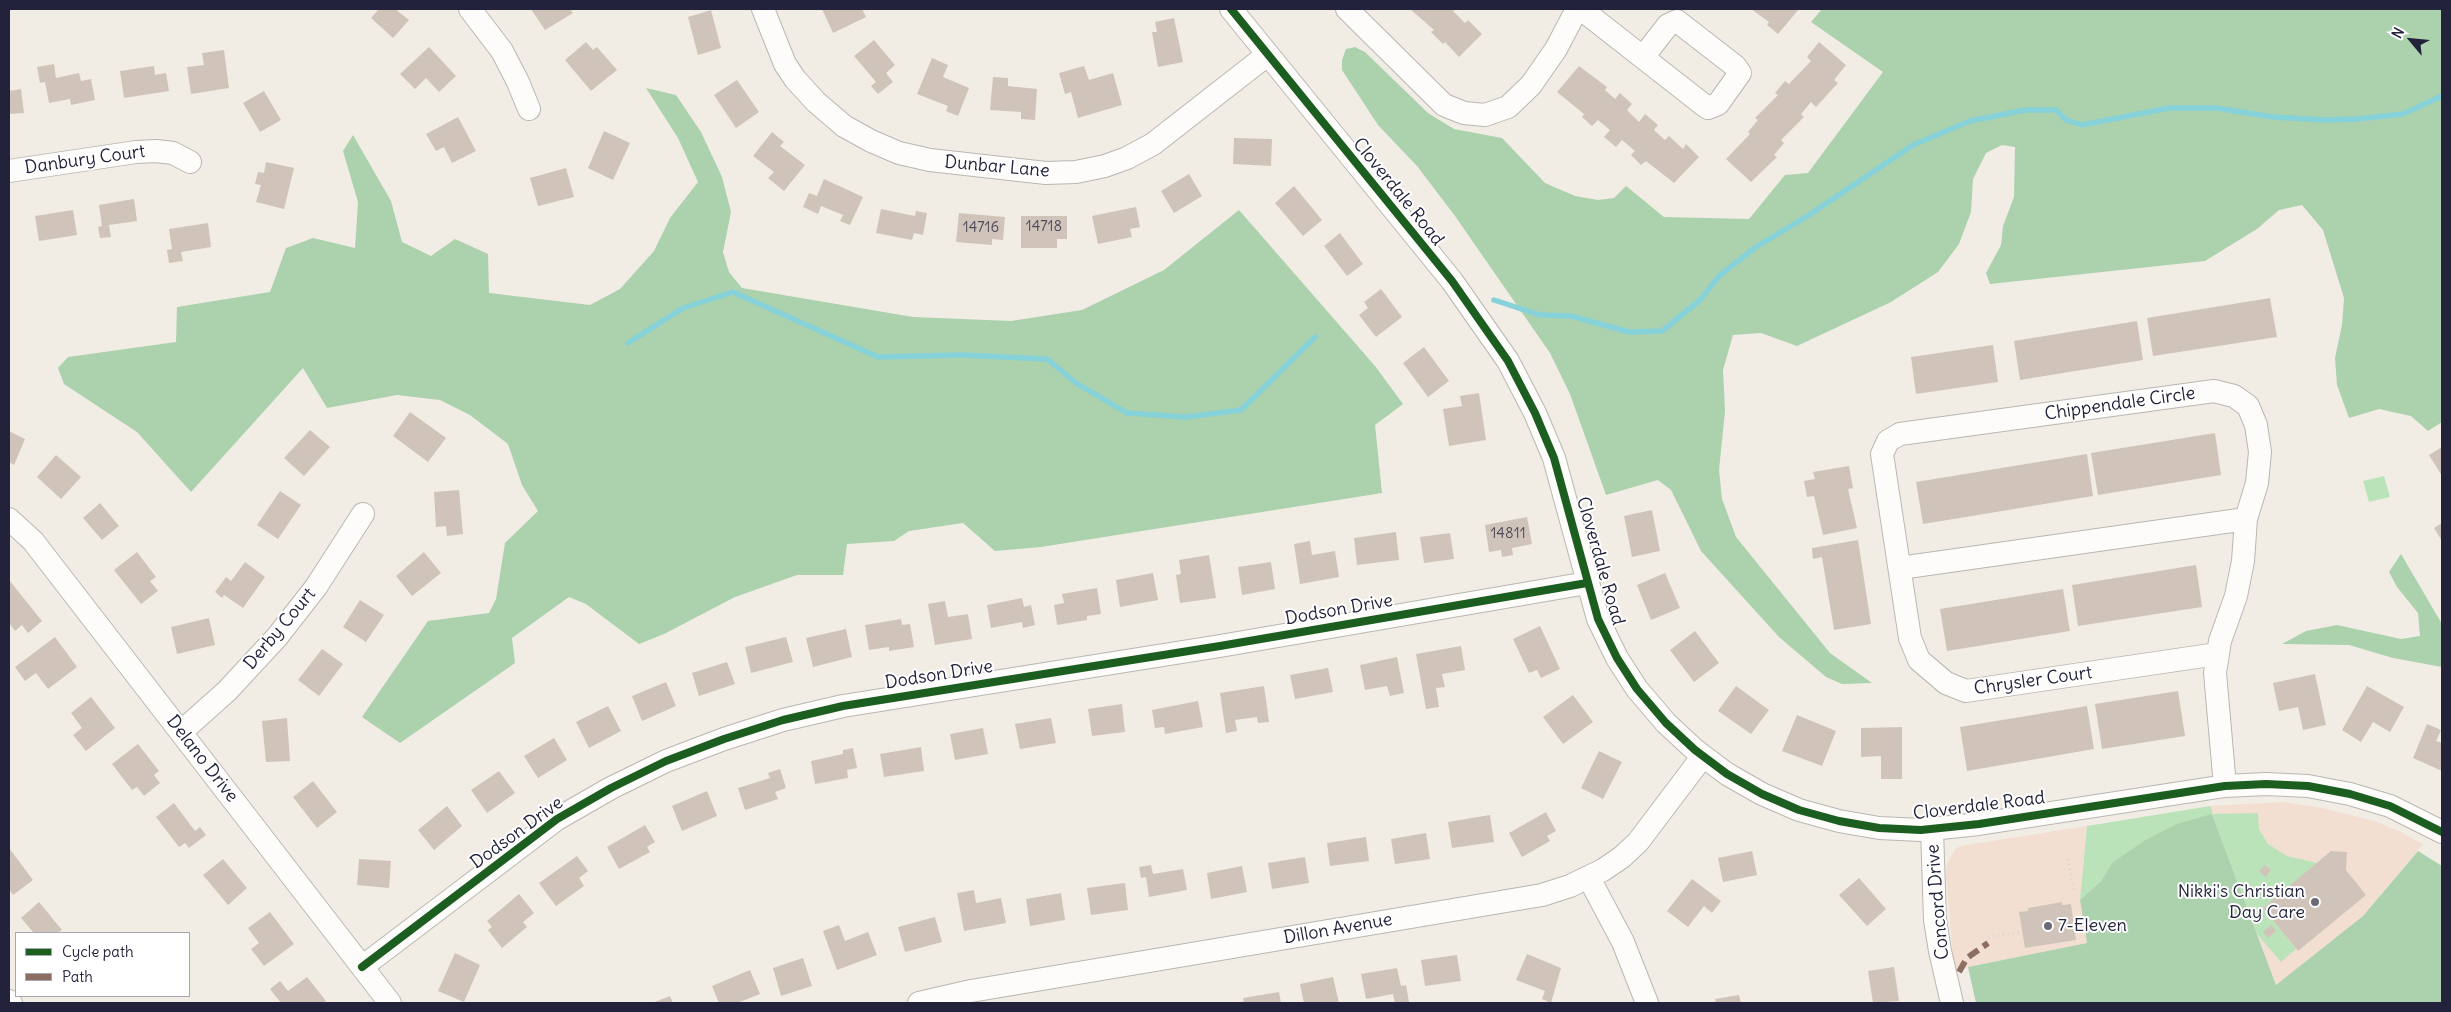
<!DOCTYPE html>
<style>
body{margin:0}
#map{position:relative;width:2451px;height:1012px;overflow:hidden;background:#f1ede4;font-family:Delius,sans-serif}
canvas{display:block}
.frame{position:absolute;inset:0;border:10px solid #22223b;pointer-events:none}
.legend{position:absolute;left:15px;top:932px;width:175px;height:65px;box-sizing:border-box;background:#fff;border:1px solid #a7a7b1;margin:0;padding:6px 9px;list-style:none;font-size:15px;color:#22223b}
.legend li{display:flex;align-items:center;gap:10px;height:25px}
.legend b{width:25px;border:1px solid #a7a7b1}
.north{position:absolute;left:2386px;top:15px;width:50px;height:50px;-webkit-text-stroke:4px #fff;paint-order:stroke;rotate:298deg;font-size:14px;font-weight:700;line-height:20px;text-align:center;color:#22223b}
.north::after{content:'';display:block;margin:auto;width:18px;height:22px;background:#22223b;clip-path:polygon(50% 0,100% 100%,50% 72%,0 100%)}
</style>
<div id="map">
<canvas width="2451" height="1012"></canvas>
<div class="frame"></div>
<ul class="legend">
<li><b style="height:6px;background:#1b5e20"></b>Cycle path</li>
<li><b style="height:6px;background:#8d6e63"></b>Path</li>
</ul>
<div class="north">N</div>
</div>
<script>
const c = document.querySelector('canvas').getContext('2d');
c.lineJoin = 'round';
function fill(path, color) { c.fillStyle = color; c.fill(path, 'evenodd'); }
const shape = rows => new Path2D(rows.map(r => 'M' + r).join(''));
function strokePath(path, color, width, dash) { c.strokeStyle = color; c.lineWidth = width; c.lineCap = dash ? 'butt' : 'round'; c.setLineDash(dash || []); c.stroke(path); }
function label(font, color, halo, rows, align = 'center') {
  c.font = font + ' Delius,sans-serif'; c.lineWidth = 4; c.setLineDash([]); c.textBaseline = 'middle'; c.strokeStyle = halo; c.fillStyle = color; for (const [text, x, y, turn = 0] of rows) {
    c.save(); c.translate(x, y); c.rotate((+turn || 0) * Math.PI / 180); c.textAlign = isNaN(turn) ? turn : align; if (halo) c.strokeText(text, 0, 0); c.fillText(text, 0, 0); c.restore();
  }
}
const built = shape([
 [2283,802,2323,808,2374,821,2399,831,2423,844,2363,916,2276,985,2210,806],
 [2087,826,2080,900,2087,943,1954,970,1946,875,1947,864,1956,848,1966,845]
]);
const green = shape([
 [2384,476,2390,497,2369,502,2363,481],
 [2210,806,2213,814,2258,813,2259,829,2268,844,2287,856,2318,863,2263,908,2296,949,2281,962,2257,934,2212,814,2112,863,2101,881,2080,900,2087,826]
]);
const forest = shape([
 [1822,9,2442,9,2442,422,2428,431,2411,416,2379,409,2349,418,2337,385,2335,358,2342,325,2344,298,2323,230,2302,205,2279,210,2257,229,2205,261,1990,284,1986,273,2001,245,2003,226,2014,197,2015,147,2002,145,1986,153,1973,179,1971,212,1959,244,1938,272,1891,302,1797,346,1761,333,1733,335,1723,370,1725,411,1719,470,1722,499,1736,537,1830,653,1872,683,1842,684,1826,677,1779,637,1701,551,1671,490,1658,480,1606,495,1570,394,1550,353,1455,216,1417,166,1378,125,1342,70,1342,60,1346,49,1355,47,1365,52,1428,113,1454,129,1502,138,1545,183,1575,196,1598,200,1614,198,1626,186,1664,217,1749,219,1785,175,1808,173,1883,72,1811,22],
 [646,88,676,95,701,132,722,177,731,212,723,252,729,272,742,288,913,317,1011,321,1082,310,1164,270,1239,210,1375,366,1403,404,1375,425,1382,493,1041,547,995,551,963,523,909,531,894,541,847,544,843,575,797,575,735,597,664,634,639,644,586,604,569,597,512,638,515,663,400,743,362,717,428,621,489,613,496,599,505,543,538,511,522,485,508,444,470,415,440,400,397,395,327,408,303,368,191,492,137,432,64,384,58,368,68,357,176,342,177,307,270,292,286,248,313,238,355,248,358,202,343,151,353,135,391,201,402,242,431,256,455,239,488,254,489,293,590,305,620,289,654,251,670,218,698,182,678,138],
 [2401,554,2442,624,2442,667,2393,658,2349,645,2282,644,2306,631,2337,625,2401,639,2420,636,2418,613,2397,587,2389,572],
 [2212,814,2276,985,2363,916,2418,851,2442,866,2442,1003,1976,1003,1968,967,2087,943,2080,900,2101,881,2112,863,2144,841,2177,824]
]);
const stream = shape([
 [1494,300,1540,315,1571,316,1629,332,1662,331,1700,300,1719,276,1756,247,1809,215,1913,145,1970,121,2025,110,2056,110,2066,120,2082,125,2169,108,2216,108,2273,117,2324,120,2358,119,2403,114,2442,96],
 [628,343,683,308,733,292,878,357,961,355,1047,359,1076,383,1127,413,1186,417,1241,410,1315,337]
]);
const building = shape([
 [379,9,395,9,409,20,393,38,371,18],
 [531,9,570,9,573,13,545,30],
 [822,9,862,9,866,17,833,33],
 [1410,9,1455,9,1453,11,1465,23,1468,20,1482,34,1459,57,1445,42,1443,44,1431,32,1434,30],
 [1751,9,1799,9,1778,34,1767,25,1769,22],
 [711,10,721,48,698,55,688,17],
 [1174,18,1183,62,1158,67,1152,32,1157,32,1155,22],
 [874,40,895,65,886,73,893,82,878,94,871,86,876,82,854,56],
 [586,42,593,50,597,47,617,70,591,91,565,60],
 [1819,42,1846,65,1834,80,1838,83,1816,107,1811,102,1801,114,1804,117,1781,140,1784,143,1774,155,1777,157,1751,182,1726,159,1750,134,1748,132,1758,120,1755,118,1778,95,1775,93,1785,81,1789,84,1811,61,1807,57],
 [429,47,456,76,439,92,426,78,415,89,400,74],
 [224,50,229,88,191,94,187,67,204,65,202,53],
 [932,58,948,65,943,77,969,88,958,116,946,111,948,106,917,94],
 [54,64,56,78,79,73,81,81,91,79,95,100,71,105,70,99,49,103,45,82,40,83,37,67],
 [154,66,155,75,166,73,169,91,124,98,120,71],
 [1084,66,1089,80,1113,73,1122,105,1078,118,1071,92,1065,94,1059,73],
 [1579,66,1607,87,1605,90,1615,99,1620,93,1632,104,1627,110,1639,122,1645,114,1658,125,1654,130,1665,140,1669,136,1683,149,1686,144,1699,157,1674,183,1646,161,1641,165,1631,155,1635,151,1622,140,1616,147,1604,137,1610,130,1598,120,1592,126,1582,117,1584,114,1557,92],
 [993,77,1008,78,1008,86,1037,89,1035,120,1021,119,1021,112,990,110],
 [737,80,759,112,736,128,714,95],
 [21,89,24,113,9,114,9,91],
 [264,91,281,120,260,132,243,103],
 [458,117,476,151,452,163,444,147,436,151,426,134],
 [604,131,630,143,613,180,588,168],
 [772,132,784,142,780,146,805,165,784,191,768,178,774,172,753,156],
 [1234,138,1272,139,1271,166,1233,164],
 [266,162,294,168,284,209,256,202,261,185,255,184,258,172,264,173],
 [566,168,574,197,538,206,530,178],
 [1189,174,1202,196,1174,213,1161,191],
 [824,179,863,197,850,225,840,221,843,215,821,206,818,214,803,207,809,193,817,196],
 [1294,186,1322,220,1303,236,1275,203],
 [134,199,137,221,109,225,111,237,100,238,98,227,102,226,99,205],
 [1136,207,1140,227,1130,229,1132,237,1098,244,1092,216],
 [881,209,915,216,916,211,927,213,923,235,914,233,912,240,876,233],
 [73,210,77,235,39,241,35,216],
 [959,213,1005,217,1003,240,992,239,992,245,956,242],
 [1021,216,1067,216,1067,239,1057,239,1057,248,1021,248],
 [208,223,211,247,181,252,183,261,169,263,167,250,172,249,169,229],
 [1340,233,1363,264,1347,276,1324,246],
 [1381,289,1402,317,1376,337,1359,315,1368,308,1364,302],
 [2270,298,2277,337,2153,356,2147,318],
 [2137,321,2143,360,2020,380,2014,341],
 [1993,345,1998,382,1916,394,1911,357],
 [1424,347,1449,381,1428,397,1403,363],
 [1479,393,1486,440,1449,446,1443,409,1462,406,1460,396],
 [410,412,446,438,428,462,393,436],
 [310,430,330,447,304,476,284,458],
 [9,431,25,439,14,465,9,462],
 [2215,433,2221,475,2098,495,2091,453],
 [2442,447,2442,476,2429,455],
 [2087,454,2093,496,1923,524,1916,482],
 [56,455,81,477,61,499,37,477],
 [1849,466,1853,488,1848,489,1857,528,1823,535,1814,496,1807,497,1804,481,1815,479,1813,472],
 [459,490,463,534,447,536,446,526,436,527,434,492],
 [280,491,301,505,278,539,257,525],
 [100,503,119,526,102,540,83,518],
 [1652,510,1660,551,1632,557,1624,516],
 [1527,517,1532,544,1512,548,1513,555,1502,557,1501,550,1489,552,1485,525],
 [2442,523,2442,541,2434,528],
 [1396,532,1399,560,1357,565,1354,538],
 [1450,533,1454,559,1424,563,1420,537],
 [1858,540,1871,624,1834,630,1822,557,1813,559,1812,548],
 [1310,541,1312,555,1335,551,1339,577,1300,584,1294,544],
 [137,552,156,577,150,581,158,591,141,604,114,570],
 [424,552,441,573,412,596,396,576],
 [1209,555,1216,598,1180,603,1176,575,1181,574,1179,560],
 [245,562,265,577,243,608,224,595,222,598,215,592,226,577,231,581],
 [1271,562,1275,589,1242,595,1238,567],
 [2196,565,2202,607,2078,626,2072,585],
 [1153,573,1158,600,1120,607,1116,580],
 [1665,573,1680,608,1651,620,1637,585],
 [9,580,42,621,28,633,22,625,15,631,9,623],
 [1097,588,1101,614,1087,616,1087,620,1057,625,1054,605,1064,603,1062,594],
 [2063,589,2070,631,1947,651,1940,609],
 [1022,598,1024,607,1031,605,1035,625,1023,628,1022,622,991,628,987,605],
 [360,600,384,615,366,642,343,627],
 [945,601,948,617,968,614,972,639,935,645,928,604],
 [209,618,215,645,177,654,171,627],
 [901,619,902,625,910,624,914,647,889,651,889,647,869,650,865,625],
 [1540,626,1560,669,1541,678,1537,670,1529,673,1513,639],
 [846,629,852,657,813,667,806,638],
 [1695,631,1719,663,1694,682,1670,650],
 [55,637,77,667,48,689,36,673,25,681,15,667],
 [786,637,793,662,751,673,745,647],
 [1461,646,1465,670,1442,674,1445,687,1436,688,1439,707,1426,709,1416,654],
 [322,649,343,664,319,696,298,680],
 [1397,657,1404,693,1390,696,1387,686,1365,690,1360,665],
 [727,662,735,684,699,696,692,673],
 [1328,668,1333,692,1295,699,1290,675],
 [2315,674,2326,725,2303,730,2298,707,2279,711,2273,683],
 [666,682,676,706,642,721,632,696],
 [1264,686,1269,722,1258,723,1257,717,1235,720,1237,731,1226,733,1220,693],
 [1736,686,1769,710,1751,734,1718,711],
 [2367,686,2404,707,2390,732,2373,722,2361,742,2342,730],
 [2178,691,2185,736,2102,749,2095,704],
 [1573,695,1593,722,1563,744,1543,717],
 [91,697,115,728,86,751,73,735,82,728,71,713],
 [1198,701,1203,727,1165,734,1164,727,1155,728,1152,710],
 [1122,704,1125,732,1092,736,1088,709],
 [608,706,621,731,589,748,576,722],
 [2087,706,2094,749,1967,771,1960,727],
 [1797,715,1836,731,1822,766,1782,751],
 [287,718,290,761,266,762,262,721],
 [1051,718,1056,743,1020,749,1015,724],
 [2427,724,2441,730,2436,741,2442,743,2442,771,2413,758],
 [1902,727,1902,779,1881,779,1881,756,1861,757,1861,728],
 [983,728,988,754,955,760,950,734],
 [554,738,567,760,538,778,524,756],
 [138,744,159,771,154,775,160,783,144,796,137,787,132,790,112,764],
 [921,747,924,771,884,777,880,754],
 [853,748,857,768,847,770,848,778,815,784,811,761,843,754,843,750],
 [1599,751,1622,762,1603,799,1581,788],
 [780,769,786,788,775,792,778,799,745,810,738,788,770,778,768,773],
 [499,771,515,793,487,813,471,790],
 [313,781,337,812,317,828,293,797],
 [707,791,717,816,682,831,672,806],
 [174,803,195,831,200,827,206,835,189,848,185,843,179,847,156,817],
 [447,806,462,826,434,850,418,830],
 [1546,812,1556,831,1547,836,1550,841,1522,857,1509,833],
 [1490,815,1494,842,1452,848,1448,822],
 [645,825,655,842,647,847,650,852,619,869,607,847],
 [1426,833,1430,859,1395,864,1391,839],
 [1366,837,1369,861,1330,866,1327,843],
 [9,848,33,880,13,895,9,890],
 [1752,851,1757,875,1723,882,1718,858],
 [2331,851,2347,852,2346,870,2366,895,2298,951,2263,908],
 [577,856,588,871,579,878,584,886,556,906,539,883],
 [1305,857,1309,883,1272,889,1268,863],
 [223,859,247,888,228,905,203,875],
 [359,859,391,861,389,888,357,885],
 [1151,865,1153,874,1183,869,1187,890,1149,897,1146,877,1141,878,1139,867],
 [2265,865,2271,870,2266,877,2259,871],
 [1242,866,1247,892,1211,899,1207,873],
 [1859,878,1886,909,1867,926,1839,895],
 [1692,879,1721,901,1712,913,1704,906,1688,927,1667,911],
 [1125,883,1128,910,1091,915,1087,888],
 [974,890,976,903,1001,898,1006,923,964,931,957,893],
 [1061,893,1065,920,1030,926,1026,899],
 [519,894,534,913,523,922,527,927,502,948,488,930,492,927,487,921],
 [39,902,62,930,57,933,34,933,21,918],
 [2062,902,2062,905,2071,904,2076,940,2025,948,2019,912,2028,911,2028,908],
 [270,912,294,944,264,966,251,949,259,943,248,928],
 [935,917,942,942,905,952,898,927],
 [839,925,845,941,868,932,877,955,837,970,823,931],
 [2271,925,2276,931,2268,938,2263,932],
 [455,953,480,965,464,1002,438,991],
 [1527,954,1561,968,1551,1003,1542,999,1545,991,1516,980],
 [1457,955,1461,981,1425,986,1421,960],
 [803,958,812,986,781,996,773,968],
 [1894,967,1899,1001,1873,1003,1868,971],
 [1397,968,1401,986,1406,985,1409,1002,1395,1003,1393,994,1366,999,1361,974],
 [750,970,760,994,737,1003,719,1003,712,986],
 [307,977,326,1001,323,1003,281,1003,270,989,280,981,288,991],
 [1333,977,1339,1003,1304,1003,1300,984],
 [1279,992,1281,1003,1244,1003,1243,998],
 [1739,995,1741,1003,1716,1003,1715,999],
 [670,996,673,1003,652,1003]
]);
const path = shape([
 [2068,859,2074,893],
 [1988,937,2020,932]
]);
const minor = shape([
 [470,9,502,51,518,82,529,109],
 [763,9,785,64,795,79,816,102,844,126,871,141,899,153,930,160,1046,173,1076,172,1105,166,1127,158,1153,144,1267,55],
 [1231,9,1452,281,1508,361,1535,413,1554,458,1598,619,1617,658,1637,689,1666,723,1695,750,1727,774,1762,794,1799,810,1839,821,1879,828,1921,830,1979,824,2225,786,2266,784,2308,786,2350,794,2390,806,2442,832],
 [1347,9,1444,105,1464,113,1485,115,1508,107,1531,85,1556,49,1577,9],
 [1581,9,1705,106,1708,108,1718,104,1740,73,1735,66,1677,21,1668,25,1643,57],
 [9,171,136,152,156,151,173,153,190,162],
 [9,519,33,541,390,1003],
 [1900,568,2246,519],
 [2217,654,1966,691,1946,683,1919,660,1910,638,1882,454,1888,441,1900,434,2214,391,2234,396,2248,406,2256,425,2260,452,2257,483,2246,519,2243,561,2236,596,2220,641,2215,673,2225,786],
 [181,732,227,691,277,637,316,587,363,514],
 [1932,829,1935,920,1940,951,1952,1003],
 [1589,878,1623,942,1647,1003],
 [362,967,557,819,611,788,666,761,724,739,783,720,843,706,1220,646,1587,583],
 [9,1001,11,1003],
 [919,1003,971,991,1542,895,1570,886,1603,870,1622,857,1638,842,1703,756]
]);
const quiet = shape([
 [1959,972,1967,958,1988,943]
]);
const cycleway = shape([
 [1231,9,1452,281,1508,361,1535,413,1554,458,1598,619,1617,658,1637,689,1666,723,1695,750,1727,774,1762,794,1799,810,1839,821,1879,828,1921,830,1979,824,2225,786,2266,784,2308,786,2350,794,2390,806,2442,832],
 [362,967,557,819,611,788,666,761,724,739,783,720,843,706,1220,646,1587,583]
]);
const markers = [
 [2315,902,5,"#6a6976"],
 [2048,926,5,"#6a6976"]
];
const numberNames = [
 ["14718",1044,227],
 ["14716",981,228],
 ["14811",1508,534]
];
const streetNames = [
 ["Danbury Court",85,160,-8],
 ["Dunbar Lane",997,167,5],
 ["Cloverdale Road",1398,192,51],
 ["Chippendale Circle",2120,404,-8],
 ["Cloverdale Road",1600,561,74],
 ["Dodson Drive",1339,610,-10],
 ["Derby Court",280,629,-50],
 ["Dodson Drive",939,675,-9],
 ["Chrysler Court",2033,681,-8],
 ["Delano Drive",202,759,52],
 ["Cloverdale Road",1979,806,-7],
 ["Dodson Drive",517,833,-36],
 ["Concord Drive",1938,902,-95],
 ["Dillon Avenue",1338,929,-10]
];
const poiNames = [
 ["Nikki's Christian",2305,892],
 ["Day Care",2305,913],
 ["7-Eleven",2058,926,"left"]
];
fill(built, '#f3dfd1');
fill(green, '#bbe3ba');
fill(forest, '#abd1ad');
strokePath(stream, '#87d1d9', 5.5);
fill(building, '#d0c4ba');
strokePath(minor, '#b9b7b3', 24);
strokePath(path, '#d5d4d3', 3, [1, 4]);
strokePath(minor, '#fdfcfb', 22);
strokePath(quiet, '#8d6e63', 6, [12, 6]);
strokePath(cycleway, '#1b5e20', 8);
for (const [x, y, r, color] of markers) { const dot = new Path2D(); dot.arc(x, y, r, 0, 2 * Math.PI); c.fillStyle = color; c.fill(dot); strokePath(dot, '#fff', 2); }
label('15px', '#4e4a5b', null, numberNames);
label('18px', '#22223b', '#fff', streetNames);
label('18px', '#22223b', '#fff', poiNames, 'right');
</script>
